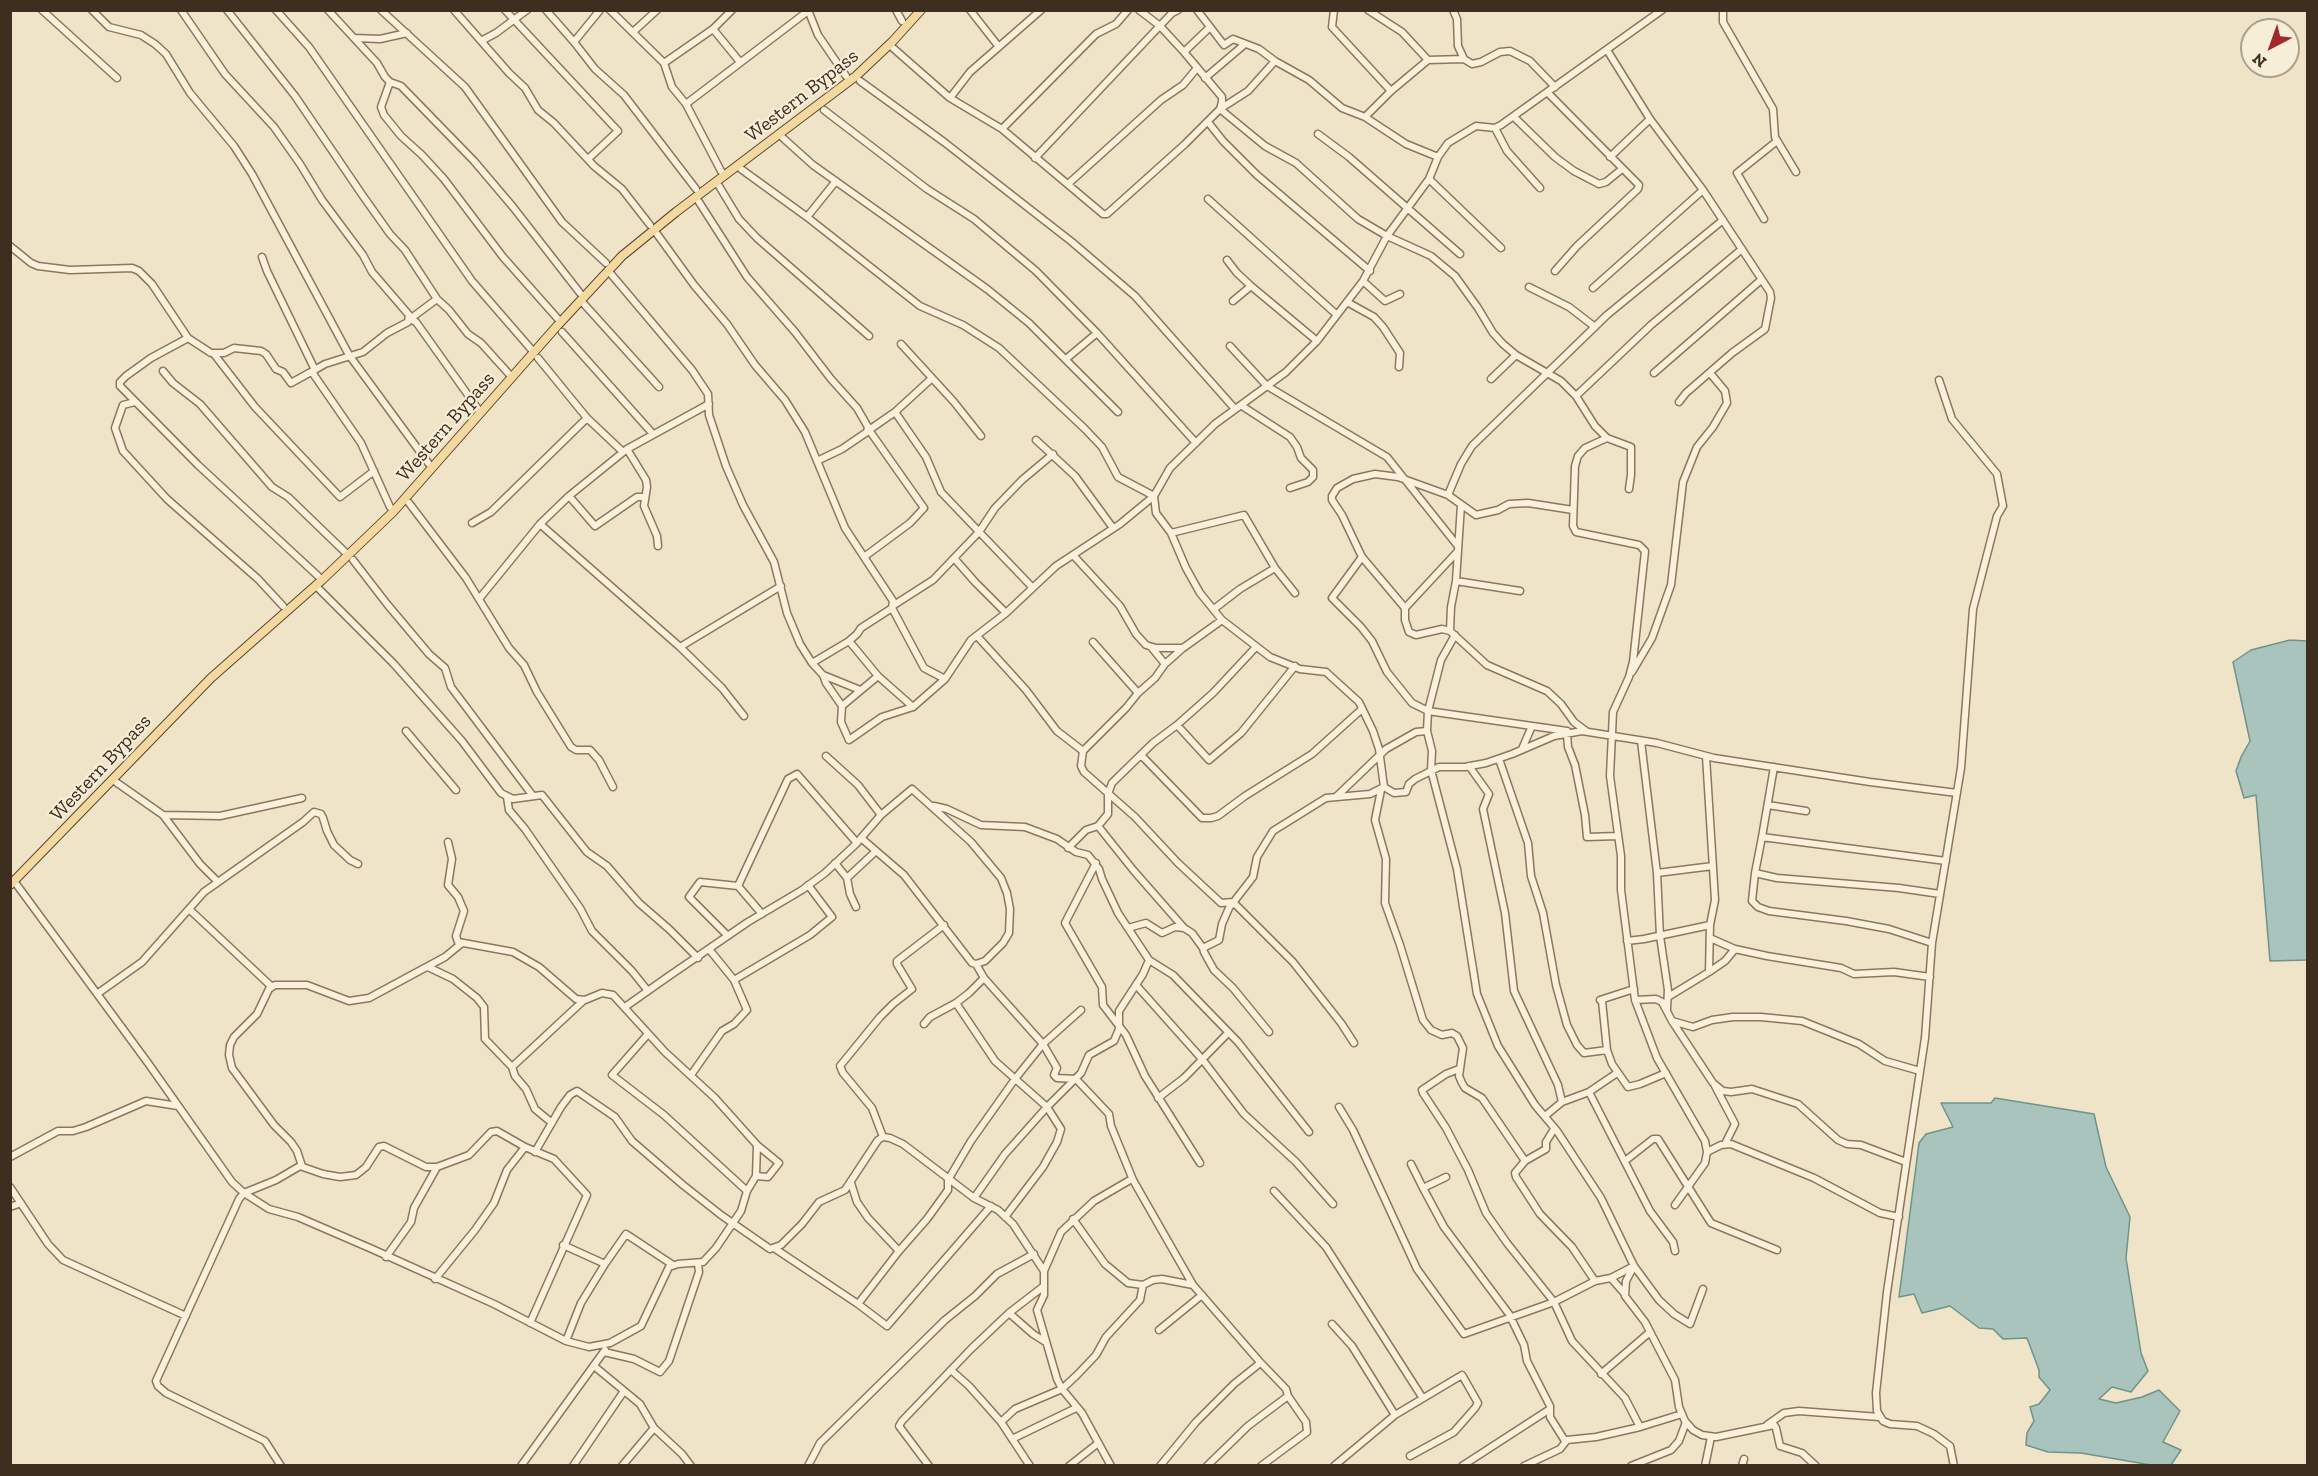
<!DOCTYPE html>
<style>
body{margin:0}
#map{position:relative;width:2318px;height:1476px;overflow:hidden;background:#f0e4c8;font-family:"Zilla Slab",serif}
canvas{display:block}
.frame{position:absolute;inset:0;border:12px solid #3d2e20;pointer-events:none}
.north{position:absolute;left:2240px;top:18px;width:60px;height:60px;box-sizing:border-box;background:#f7eed8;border:2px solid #ada18e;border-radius:50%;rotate:221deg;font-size:16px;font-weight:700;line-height:24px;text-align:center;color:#3d2e20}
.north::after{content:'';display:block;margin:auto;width:21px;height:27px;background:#9e2a2b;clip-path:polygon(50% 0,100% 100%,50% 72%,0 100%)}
</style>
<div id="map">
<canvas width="2318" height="1476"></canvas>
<div class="frame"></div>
<div class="north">N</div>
</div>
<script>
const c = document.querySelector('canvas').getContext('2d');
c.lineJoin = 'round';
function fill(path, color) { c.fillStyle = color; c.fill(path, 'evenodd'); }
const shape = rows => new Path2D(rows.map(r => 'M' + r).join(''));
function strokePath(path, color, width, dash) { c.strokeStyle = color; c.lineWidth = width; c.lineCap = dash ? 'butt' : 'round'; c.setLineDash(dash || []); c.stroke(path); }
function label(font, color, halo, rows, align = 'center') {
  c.font = font + ' "Zilla Slab",serif'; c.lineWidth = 4.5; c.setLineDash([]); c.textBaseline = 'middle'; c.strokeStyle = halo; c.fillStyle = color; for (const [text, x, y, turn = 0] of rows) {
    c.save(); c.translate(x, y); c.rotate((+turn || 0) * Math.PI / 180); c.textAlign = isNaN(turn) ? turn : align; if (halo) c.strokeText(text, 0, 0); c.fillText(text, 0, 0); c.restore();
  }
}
const water = shape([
 [2290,640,2307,641,2307,960,2270,961,2256,795,2244,798,2236,771,2241,757,2250,741,2233,662,2251,650,2290,640],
 [1995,1098,2094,1114,2106,1167,2130,1217,2126,1258,2141,1353,2148,1371,2131,1392,2112,1387,2099,1399,2116,1403,2142,1397,2159,1390,2180,1411,2163,1442,2181,1450,2171,1465,2151,1465,2081,1453,2048,1452,2026,1445,2027,1433,2034,1421,2030,1407,2039,1404,2050,1390,2039,1377,2039,1370,2027,1338,2003,1339,1993,1329,1979,1328,1950,1306,1922,1313,1914,1294,1899,1297,1919,1143,1926,1134,1953,1127,1941,1103,1991,1103,1995,1098]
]);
const minor = shape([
 [42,10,117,78],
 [92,10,109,27,141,35,155,44,166,54,190,93,234,146,252,174,349,355,429,464],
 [181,10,225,74,274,127,300,164,322,200,363,255,372,272,409,315,408,322,387,333,363,352,325,364,311,372],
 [227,10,295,96,363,196,390,234,405,250,437,299,449,310,468,334,481,343,509,374],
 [276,10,309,47,472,281,531,349],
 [328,10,377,63,385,77,390,82,401,86,474,161,513,207,580,293],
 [381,10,465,87,562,222,606,263],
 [454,10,509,73,525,88,538,110,554,123,594,166,622,189,650,225],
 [505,10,618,131,588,159],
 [546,10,574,42],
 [600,10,574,42,595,69,624,95,696,189],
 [610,10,664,63,672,87,686,104,721,171],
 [808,10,818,35,846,76],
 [896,10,902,21],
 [970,10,999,47],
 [1197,10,1224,45,1233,39,1259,49,1275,61,1309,80,1342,108,1365,117,1406,144,1438,157],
 [1334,10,1332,27,1391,91],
 [1368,10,1402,32,1428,60],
 [1453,10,1457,19,1458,46,1464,59,1472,64,1481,62,1500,52,1510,51,1530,61,1555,87],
 [1723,10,1723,22,1773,109,1775,137,1796,172],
 [713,29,740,62],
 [633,32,657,10],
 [355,38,380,39,407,33],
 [481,41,496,33,527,10],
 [893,48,950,98,1002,129,1096,34,1116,24,1128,10],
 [1607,50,1650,119,1703,190,1770,292,1771,298,1765,329,1732,353,1686,393,1679,402],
 [1184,52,1209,28],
 [1275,61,1248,91,1220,109,1265,146,1296,163,1358,219,1387,236,1431,256,1455,276,1478,308,1493,333,1503,344,1516,355,1561,381,1576,396,1595,426,1607,438,1631,447,1631,475,1629,489],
 [664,63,713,29,732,10],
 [1205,78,1245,44],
 [860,81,944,142,1072,242,1135,296,1235,409],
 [390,82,381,107,384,115,401,136,422,155,444,179,503,257,558,319],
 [1548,93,1639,185,1638,189,1577,246,1555,271],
 [950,98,970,72,1041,10],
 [686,104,808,11],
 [824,110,927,189,974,219,1036,271,1097,333,1196,443],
 [1365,117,1391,91,1428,60,1464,59],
 [1514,117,1555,157,1574,171,1599,184,1606,182,1622,169],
 [1208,122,1223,141,1257,175,1370,271],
 [1495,128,1507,151,1540,188],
 [1002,129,1103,214,1107,214,1185,144,1220,109,1222,102,1222,97,1184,52,1160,26,1139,10],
 [1318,134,1349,157,1460,254],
 [783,138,813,165,987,289,1029,323,1118,412],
 [1610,157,1650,119],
 [1035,158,1172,13,1178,10],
 [741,169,807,217,920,306,963,325,999,348,1085,429,1102,447,1118,477,1154,496,1156,513,1171,533,1186,568,1200,593,1222,620,1270,657,1300,669,1326,672,1359,702,1373,731,1379,749,1384,787],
 [1429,179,1501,248],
 [1068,184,1161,100,1183,85,1197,68],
 [719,186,739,219,757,238,869,336],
 [1208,199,1337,315],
 [699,202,747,277,795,332,831,379,857,408,868,427,867,432,842,449,817,461],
 [807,217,836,181],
 [1764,219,1737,173,1777,141],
 [657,234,694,285,727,324,755,365,785,400,805,432,845,528,893,601,892,608,861,628,857,634,849,641,878,676],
 [10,246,31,263,38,266,70,270,132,268,139,271,152,284,188,338,211,353,224,353,234,348,261,351,266,354,276,369,283,372,291,383,311,372,314,375,361,443,390,507],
 [262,257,267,271,315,370],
 [1227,260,1237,273,1251,286,1317,341],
 [611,274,692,370,708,394,709,415,726,466,743,505,774,562,787,613,800,644,812,663,823,675,860,690],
 [1363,281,1385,301,1400,294],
 [1529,287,1569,307,1595,327],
 [1593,288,1703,190],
 [437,299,410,319,416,322,478,409],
 [1233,301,1251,286],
 [1347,302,1374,317,1383,327,1400,353,1399,367],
 [584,304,659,387],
 [562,332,653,434],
 [188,338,151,358,126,376,120,382,120,386,198,465,318,576],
 [901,344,954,402,981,436],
 [1230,346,1267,386,1387,457,1457,545],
 [214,354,255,407,340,497,374,471],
 [538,358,587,418,623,452],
 [1066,359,1097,333],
 [163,371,173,383,200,404,272,487,288,497,345,552],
 [1654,373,1761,280],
 [1491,379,1516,355],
 [1939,380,1952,419,1997,474,2003,506,1997,516,1973,609,1961,768,1932,943,1925,1038,1887,1292,1876,1393,1877,1411,1883,1421,1890,1424,1917,1426,1934,1434,1950,1446,1954,1466],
 [1576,396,1651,325,1742,249],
 [135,402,123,405,115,428,123,451,167,499,258,579,283,606],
 [1242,406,1290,437,1297,447,1301,458,1313,470,1313,477,1308,482,1290,488],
 [895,412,926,457,941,492,1032,587],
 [1607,438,1585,448,1578,456,1575,466,1573,526,1576,532,1639,545,1645,551,1633,662,1629,677,1613,712,1610,776,1621,856,1621,890,1635,1000,1657,1058,1705,1141,1707,1152,1705,1163,1675,1205],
 [1036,440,1075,476,1113,528],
 [627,449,646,480,647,487,644,506,657,536,658,546],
 [1448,495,1461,464,1472,446,1607,315,1723,220],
 [569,496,595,526,637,497,645,497],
 [409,503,466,578,509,648,524,665,537,692,571,747,576,750,590,750,599,760,613,787],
 [1573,510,1528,503,1509,504,1498,510,1476,515,1448,495,1398,477,1375,474,1353,479,1337,488,1332,496,1332,500,1342,515,1362,557,1405,608,1405,620,1409,632,1416,635,1442,629,1450,631,1487,665,1547,691,1561,704,1574,722,1586,731],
 [472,523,491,512,587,418],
 [540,524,680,647,722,688,744,716],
 [1171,533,1244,515,1275,568,1295,593],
 [1073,555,1120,606,1136,634,1146,645,1156,648,1183,648,1222,620],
 [864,557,910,523,924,508,869,430,895,412,931,379],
 [1362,557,1332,598,1361,627,1372,641,1387,672,1412,703,1428,711,1567,731],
 [954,558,975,582,1006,613],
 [353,560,387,604,429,654,445,668,451,687,533,796],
 [1456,581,1520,591],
 [319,589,393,663,462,741,501,793,513,799,542,795,587,852,607,866,639,903,669,929,698,958],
 [479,599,540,524,569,496,627,449,709,404],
 [894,605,933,580,979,532,995,508,1022,480,1053,454],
 [892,608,924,668,945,679],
 [1405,608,1458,551],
 [1214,609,1240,589,1275,568],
 [1450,631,1451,607,1456,581,1461,505],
 [977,636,1026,690,1057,731,1083,751],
 [1093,642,1138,693],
 [680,647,781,586],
 [1152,648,1165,664],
 [1183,648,1165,664,1155,678,1138,693,1126,708,1083,751,1081,766,1084,772,1135,817,1178,863,1221,903,1233,902,1293,962,1341,1023,1354,1043],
 [812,663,849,641],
 [1632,672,1652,638,1671,585,1683,482,1697,447,1713,427,1727,403,1725,391,1710,373],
 [823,675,826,683,842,706],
 [913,707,882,717,849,740,841,722,842,706,878,676,913,707,945,679,971,640,1006,613,1056,566,1120,524,1154,496,1170,468,1215,424,1286,372,1317,341,1363,281,1387,236,1429,179,1438,157,1448,143,1476,126,1495,128,1501,125,1662,10],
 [1177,725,1209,760,1241,733,1295,666],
 [406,731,456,790],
 [1427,731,1432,751,1431,770,1457,869,1477,994,1498,1046,1535,1105,1557,1131,1601,1198,1634,1266,1659,1300,1674,1314,1690,1324,1703,1289],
 [1567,734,1568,747,1575,765,1585,815,1587,837,1618,836],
 [1641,741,1657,873,1660,936,1668,990,1667,1009],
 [1522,749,1532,726],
 [1141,755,1202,818,1211,818,1218,816,1245,796,1312,754,1362,709],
 [826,756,858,785,881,815],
 [1706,756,1715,900,1710,925,1709,972,1725,961,1735,949,1767,956,1841,968,1854,974,1894,972,1930,977],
 [1499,759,1528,843,1531,876,1543,913,1556,985,1567,1025,1577,1045,1584,1053,1607,1050],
 [1469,766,1489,794,1483,809,1505,913,1514,991,1558,1085,1562,1102],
 [1774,767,1762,837,1946,861],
 [113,780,163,815,220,816,302,798],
 [1381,790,1375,820,1386,859,1385,903,1400,945,1423,1020,1431,1030,1442,1035,1452,1033,1457,1036,1463,1048,1459,1076,1462,1083,1465,1088,1482,1098,1525,1161,1546,1149,1546,1142,1554,1129],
 [1337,796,1386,749,1416,732,1427,731,1428,711,1441,660,1455,635],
 [507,797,509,810,525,829,580,908,592,931,632,971,648,991],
 [1768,805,1806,811],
 [934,806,947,809,981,825,1025,827,1057,839,1076,852,1088,855,1099,869,1102,879,1118,913,1149,960,1143,974,1119,1011,1119,1029,1114,1041,1089,1055,1081,1073,1047,1107,1005,1154,974,1198],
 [163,815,200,864,217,881],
 [1098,826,1134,871,1184,928],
 [1762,837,1755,873,1752,901,1758,907,1769,911,1846,921,1889,929,1932,943],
 [1068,848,1086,830,1098,826,1108,814,1108,794,1112,783,1153,743,1177,725,1213,693,1256,647],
 [835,863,847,878,850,894,856,907],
 [1096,863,1065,923,1102,987,1103,1005,1126,1035,1145,1076,1200,1163],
 [1657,873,1713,866],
 [1755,873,1777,878,1899,888,1940,894],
 [847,878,876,851],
 [14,881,148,1063,232,1182,244,1193,269,1209,298,1217,372,1249,494,1304,566,1341,589,1347,610,1343,641,1326,669,1267,678,1264,703,1262,716,1248,741,1211,747,1191,756,1176,757,1145,715,1098,665,1052,613,995,602,993,585,1000,576,999,539,967,513,952,458,942,456,936,464,911,458,897,448,885,452,859,448,842],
 [738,886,788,779,797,774,857,843],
 [189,909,272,987],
 [1128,928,1146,923,1162,933,1175,927,1184,928,1192,933,1203,948],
 [728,936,689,897,700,882,738,886,762,914],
 [1710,938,1735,949],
 [1627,941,1644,939,1710,925],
 [1149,960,1173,975,1238,1042,1309,1132],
 [976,964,984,978,1043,1044,1057,1068,1054,1075,1057,1078,1076,1079,1109,1114,1111,1126,1133,1180,1193,1285,1259,1361,1259,1364,1234,1384,1196,1422,1160,1466],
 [428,967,453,979,477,998,484,1007,485,1039,512,1067,515,1076,526,1089,535,1109,552,1123],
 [734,980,810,935,832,917,808,885],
 [1136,985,1202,1059,1244,1114,1296,1162,1333,1204],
 [1634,989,1600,1000,1602,1001,1607,1050,1612,1064,1628,1087,1640,1084,1666,1073],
 [97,994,142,962,204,892,303,822,314,812,321,814,323,818,327,831,334,845,350,860,358,864],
 [1668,997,1709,972],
 [1635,1000,1656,999,1662,1002,1672,1021,1713,1083,1723,1091,1731,1092,1752,1089,1798,1104,1838,1140,1847,1144,1861,1145,1906,1162],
 [956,1003,995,1061,1047,1107,1061,1129,1057,1142,1043,1167,1005,1217],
 [625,1007,669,976,748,922,802,890,825,873,857,843,861,838,881,815,912,789,971,842,1001,878,1007,893,1010,909,1009,933,1003,943,985,961,976,964,972,963,904,875,861,838],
 [1672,1021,1693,1027,1712,1020,1733,1017,1761,1017,1802,1021,1859,1044,1885,1061,1920,1071],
 [924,1024,930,1017,956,1003,969,993,982,980],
 [1269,1032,1233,988,1214,970,1204,952,1203,948,1219,940,1222,924,1229,908,1253,877,1257,857,1273,831,1326,798,1370,794,1384,787,1394,793,1406,792,1409,784,1415,779,1439,767,1465,767,1486,763,1512,754,1554,736,1582,731,1657,743,1714,758,1870,782,1957,793],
 [648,1034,612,1075,664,1115,747,1191],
 [512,1067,584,1000],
 [1459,1069,1446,1074,1422,1090,1423,1093,1446,1128,1468,1170,1486,1213,1507,1243,1554,1302,1572,1341,1625,1398,1640,1427],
 [691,1075,722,1031,734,1024,747,1010,734,980,709,949],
 [1715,1086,1735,1124,1725,1144],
 [1589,1092,1650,1211,1673,1242,1675,1251],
 [1158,1098,1184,1078,1228,1033],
 [1339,1107,1353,1130,1417,1269,1464,1334,1554,1302,1595,1281,1611,1278,1634,1266],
 [1545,1116,1562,1102,1589,1092,1617,1073],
 [883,1137,872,1108,843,1073,840,1066,880,1017,893,1004,912,989,897,964,897,961,944,925],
 [535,1152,561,1107,570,1095,577,1091,615,1117,632,1141,683,1185,721,1215,770,1249,781,1245,802,1224,819,1202,845,1190,878,1140,883,1137,890,1138,903,1144,974,1198,998,1210,1013,1224,1044,1271],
 [1707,1152,1721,1145,1731,1144,1814,1178,1880,1213,1899,1217],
 [10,1157,58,1131,73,1131,86,1127,146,1101,178,1106],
 [1525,1161,1515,1173,1516,1177,1540,1214,1572,1247,1595,1281],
 [1625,1161,1653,1139,1658,1139,1711,1223,1777,1250],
 [1411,1164,1423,1188],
 [302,1166,297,1151,291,1142,274,1125,232,1068,229,1055,230,1045,234,1037,257,1014,269,989,275,985,307,985,349,1001,369,998,445,957,462,943],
 [756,1176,768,1177,779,1163,757,1145],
 [1446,1177,1423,1188,1444,1227,1509,1314,1524,1345,1527,1361,1550,1406,1550,1417,1565,1441],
 [851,1183,857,1202,868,1218,899,1251],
 [10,1187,48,1244,63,1260,186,1316],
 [1274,1191,1326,1247,1422,1397],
 [10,1207,21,1203],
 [1073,1219,1105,1264,1128,1283,1143,1285,1153,1280,1162,1279,1193,1285],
 [563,1245,605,1264],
 [774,1248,858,1304,887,1326,991,1206],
 [386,1257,411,1222,414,1208,437,1167],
 [1634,1266,1626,1281,1625,1296,1645,1322,1675,1380,1679,1407,1685,1421,1693,1430,1702,1435,1716,1437,1774,1425,1776,1428,1780,1446,1802,1453,1816,1466],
 [1611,1278,1624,1293],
 [435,1279,475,1230,494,1203,507,1170,525,1147],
 [858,1304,899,1251,927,1219,948,1190,948,1180,971,1141,1015,1079,1043,1044,1081,1010],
 [1009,1313,1033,1334,1044,1341],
 [1332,1324,1352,1346,1395,1415],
 [1159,1330,1202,1295],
 [566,1341,581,1303,605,1264,626,1234,673,1265],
 [604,1352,634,1359,660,1372,669,1361,699,1272,698,1264],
 [594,1366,640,1404,654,1428,682,1454,691,1466],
 [951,1370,969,1386,1001,1422,1030,1466],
 [1601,1374,1650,1332],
 [1001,1422,1015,1409,1062,1389,1077,1375,1096,1355,1106,1337,1140,1300,1143,1285],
 [1767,1425,1784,1413,1799,1411,1879,1417],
 [1012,1439,1076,1408],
 [281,1466,265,1441,166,1393,158,1386,156,1381,239,1199,244,1193,276,1180,300,1166,323,1174,340,1177,356,1175,366,1167,379,1147,384,1146,426,1167,437,1167,469,1155,491,1132,497,1131,525,1147,554,1159,587,1195,530,1323],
 [521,1466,605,1350],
 [573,1466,624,1391],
 [622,1466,654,1428],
 [808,1466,820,1443,945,1320,975,1296,997,1274,1034,1254],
 [929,1466,899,1426,902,1421,971,1349,1009,1313,1044,1286],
 [1069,1466,1097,1444],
 [1111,1466,1082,1413,1062,1389,1057,1379,1037,1310,1044,1295,1044,1271,1061,1232,1094,1201,1130,1180,1133,1180],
 [1207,1466,1248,1426,1288,1396,1286,1389,1260,1362],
 [1261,1466,1307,1432,1306,1422,1288,1396],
 [1334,1466,1395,1415,1462,1375,1478,1403,1475,1408,1454,1432,1410,1456],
 [1462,1466,1550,1409],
 [1524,1466,1560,1449,1567,1440,1596,1437,1640,1427,1682,1414],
 [1631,1466,1671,1450,1679,1441,1686,1422],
 [1705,1466,1711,1437],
 [1742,1466,1744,1459]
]);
const major = shape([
 [10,885,211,678,322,580,393,512,557,326,622,256,676,212,856,76,892,42,921,10]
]);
const streetNames = [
 ["Western Bypass",802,96,-38],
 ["Western Bypass",446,427,-49],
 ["Western Bypass",101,768,-47]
];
fill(water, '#a9c4bc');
strokePath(water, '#6f938a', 1.5);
strokePath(minor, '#8d765c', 9);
strokePath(major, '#5b4430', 10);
strokePath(minor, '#faf1dc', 6);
strokePath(major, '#f3d9a0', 8);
label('20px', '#3d2e20', '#f7eed8', streetNames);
</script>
